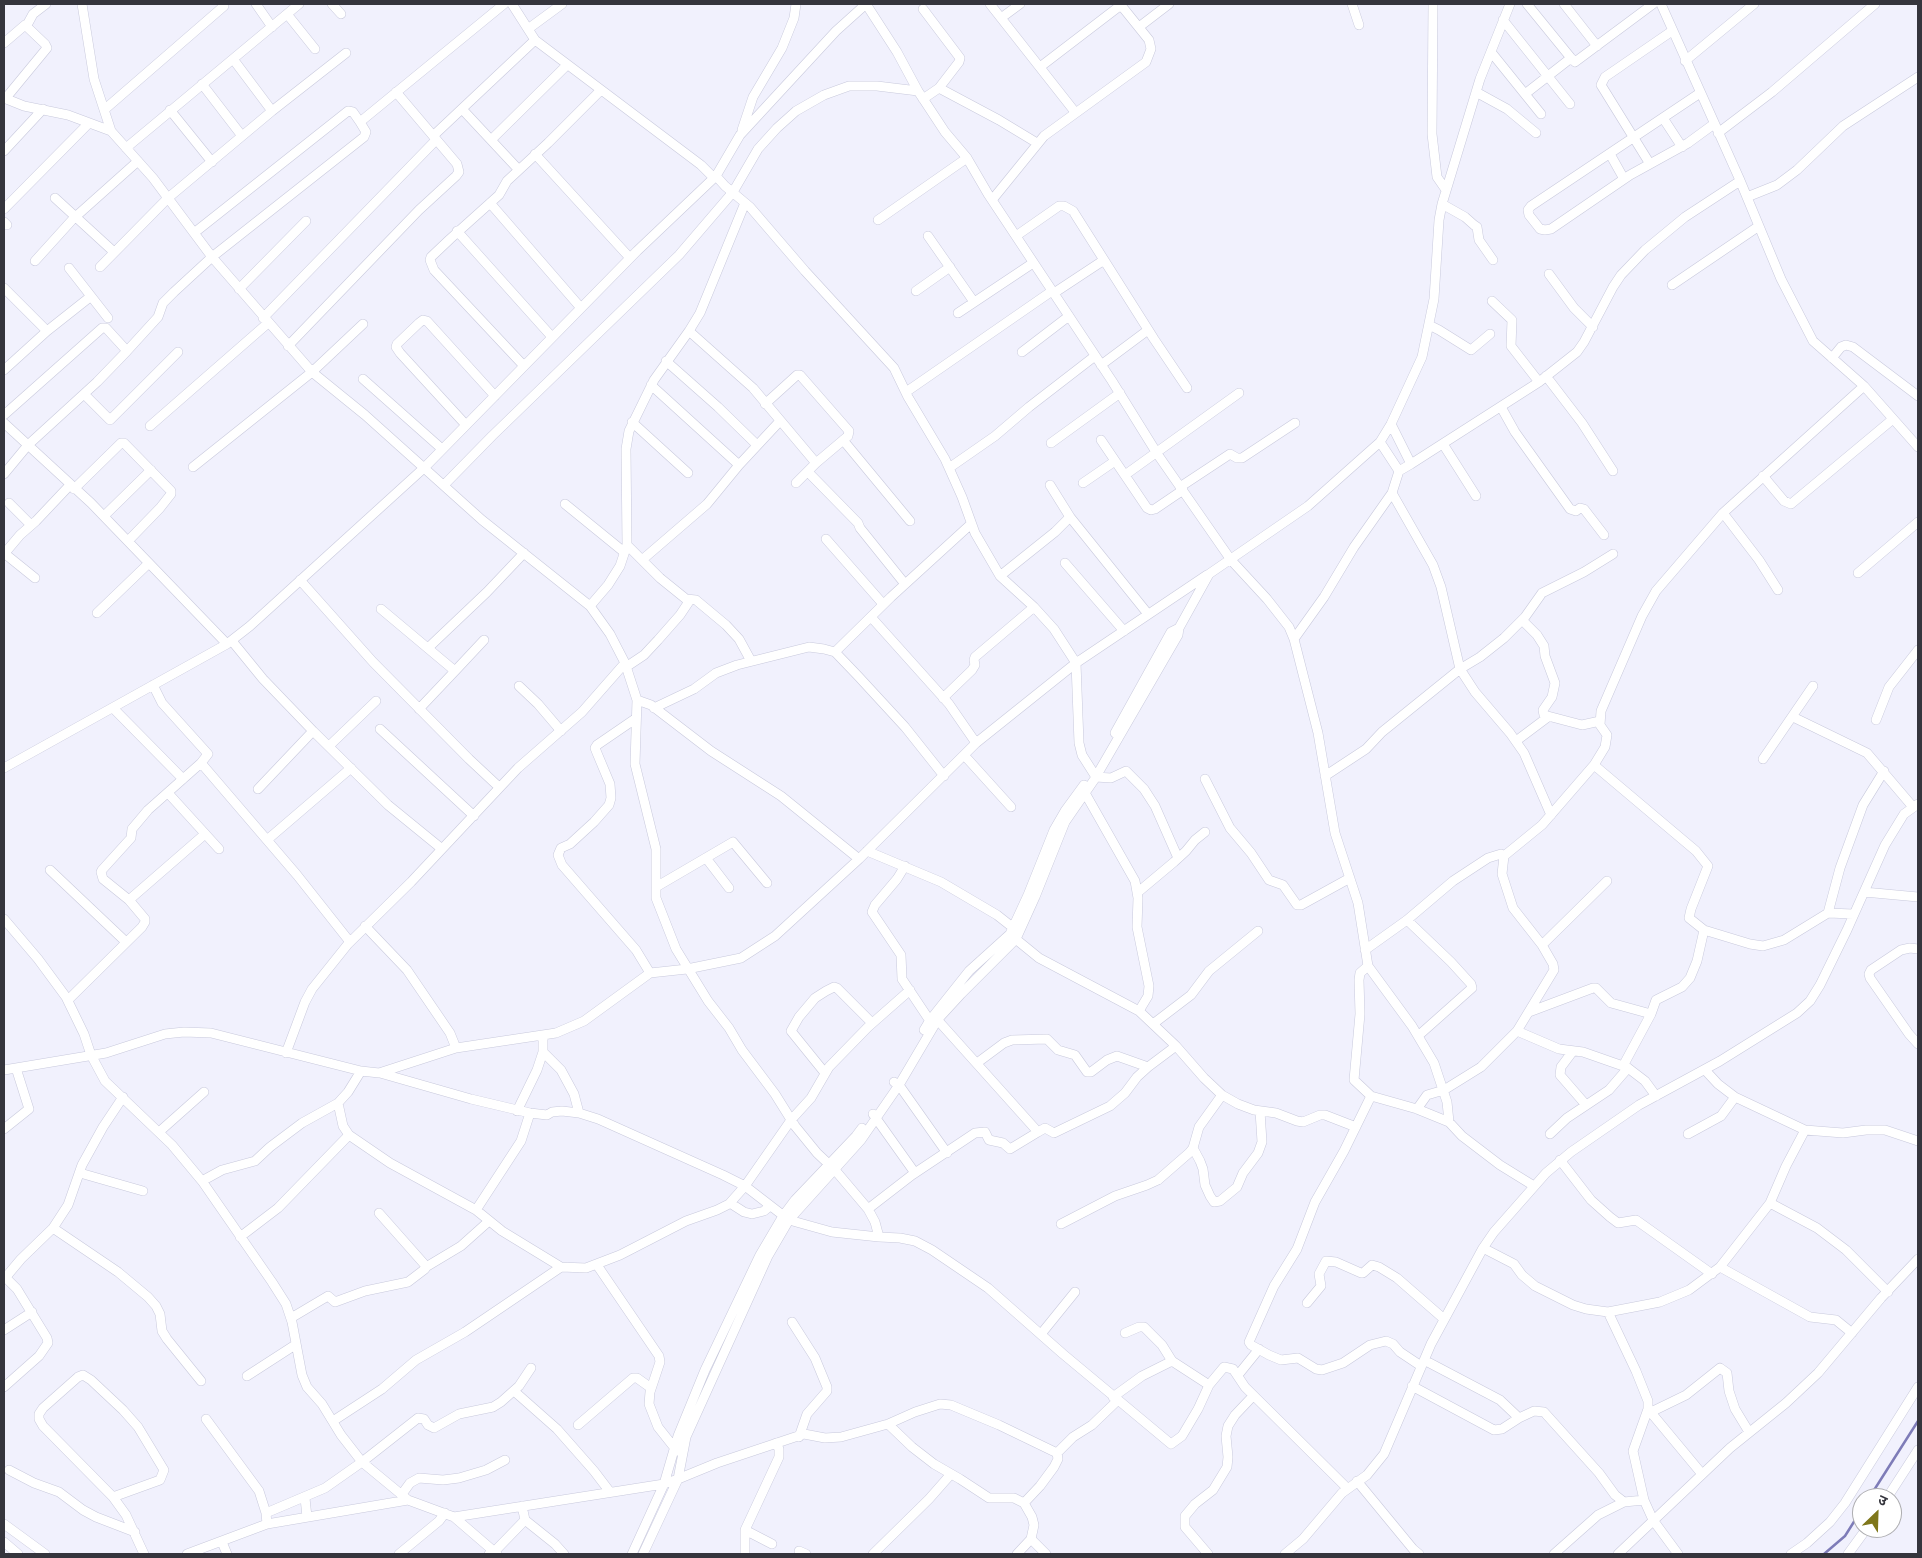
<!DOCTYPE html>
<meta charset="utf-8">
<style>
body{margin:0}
#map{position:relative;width:1922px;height:1558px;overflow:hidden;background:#f1f1fd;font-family:Barlow,"Noto Sans Devanagari",sans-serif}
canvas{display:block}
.frame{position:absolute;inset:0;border:5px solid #35353d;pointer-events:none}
.north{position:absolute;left:1852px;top:1488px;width:50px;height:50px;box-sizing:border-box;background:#fff;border:1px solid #aeaeb1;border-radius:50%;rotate:24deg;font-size:14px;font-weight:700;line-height:20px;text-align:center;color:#35353d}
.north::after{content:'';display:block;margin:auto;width:18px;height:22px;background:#7f771b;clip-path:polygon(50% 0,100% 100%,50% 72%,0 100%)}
</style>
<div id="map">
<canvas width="1922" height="1558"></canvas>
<div class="frame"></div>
<div class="north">उ</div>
</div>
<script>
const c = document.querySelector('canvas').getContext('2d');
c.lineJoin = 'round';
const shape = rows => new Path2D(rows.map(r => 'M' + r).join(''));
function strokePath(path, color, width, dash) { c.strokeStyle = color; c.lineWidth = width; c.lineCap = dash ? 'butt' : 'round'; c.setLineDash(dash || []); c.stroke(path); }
const stream = shape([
 [1869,1498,1918,1421],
 [1824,1554,1845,1536,1862,1509]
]);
const minor = shape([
 [82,4,94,79,111,131,153,178,212,257,312,372,365,415,482,520,590,606,610,634,625,663,637,700,635,764,656,849,656,898,676,949,708,1001,729,1028,742,1050,775,1094,795,1126,817,1153,835,1170,868,1209,875,1222,879,1237],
 [256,4,272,27],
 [332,4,341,14],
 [512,4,535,40,701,165,714,178],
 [866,4,897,52,918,91],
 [990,4,1001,18],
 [1020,4,1001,18,1075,112],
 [1352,4,1359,25],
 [1433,4,1432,134,1437,177,1446,190],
 [1527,4,1571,58,1575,62,1653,4],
 [1564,4,1597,46],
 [1661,4,1739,178,1781,279,1813,341,1864,386,1918,447],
 [923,9,960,58,959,62,939,88],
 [287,14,315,49],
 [1503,20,1570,104],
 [27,25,33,14,46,4],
 [1139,27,1169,4],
 [528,29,562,4],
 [4,43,25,25,45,44,47,48,5,99],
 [1491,52,1541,114],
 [233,59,272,111],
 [1685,61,1754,4],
 [1040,67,1121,5],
 [202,84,242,136],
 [1476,92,1507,109,1536,133],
 [1700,93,1531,206,1528,210,1529,215,1540,229,1545,230,1551,229,1630,175,1688,143,1714,124],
 [1525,94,1571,58],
 [4,98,24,106,68,115,111,131],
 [923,99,939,88,999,120,1037,143],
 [462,109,518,169],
 [104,110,224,6],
 [170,110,212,162],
 [1663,118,1682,147],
 [742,130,753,97,782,48,794,18,796,4],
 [1718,133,1772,92,1875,4],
 [433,136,535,40],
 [491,140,567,65],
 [126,148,299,4],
 [4,151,43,109],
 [535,154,630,258],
 [1610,154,1624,179],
 [1650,164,1601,85,1605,77,1672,31],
 [716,176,725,186,750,207,805,271,894,368,908,397,945,459,962,497,975,533,1000,576,1034,607,1054,629,1076,663,1079,743,1082,755,1096,777,1111,778,1126,771,1144,789,1155,806,1178,858],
 [1747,197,1777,185,1797,170,1843,126,1918,77],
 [55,198,114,252],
 [992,200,1044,136,1146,62,1151,49,1149,40,1120,4],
 [490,203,581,308],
 [1442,204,1465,217,1474,225,1477,227,1479,240,1493,260],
 [4,209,89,123],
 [878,220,967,158],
 [4,222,7,225],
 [457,231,552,337],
 [194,233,348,111,353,112,360,122,504,4],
 [928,236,974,302],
 [1016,236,1059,206,1064,206,1073,211,1154,339,1187,388],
 [35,261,73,219,138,161],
 [100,267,168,198,272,111,346,53],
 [69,268,108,318],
 [1549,274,1574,308,1593,327],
 [1672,285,1759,226],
 [4,288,47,331,90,297],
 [239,289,306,221],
 [916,291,950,267],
 [1054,293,1104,260],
 [1492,301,1512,320,1511,346,1539,382],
 [958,313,1033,263],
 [263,318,436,140],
 [1429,325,1439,330,1471,350,1490,334],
 [689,331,753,388,816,463],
 [288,346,419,210,456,176,459,172,457,164,396,92],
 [1022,352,1069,316],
 [1832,358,1841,347,1846,345,1853,347,1918,396],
 [666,361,718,407,757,445],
 [1101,365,1148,330],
 [524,366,434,270,430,260,431,257,450,239,499,195,507,181,548,143,601,90],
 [4,370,47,331],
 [1546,376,1582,423,1613,471],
 [363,379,442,449],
 [651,385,739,465],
 [906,392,1052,291],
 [84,394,110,420,178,352],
 [765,404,797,375,800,375,849,431,848,436,816,463,796,483],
 [1501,407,1515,432,1570,509,1576,511,1580,508,1584,509,1604,535],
 [4,415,102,328,106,328,127,351],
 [632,422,688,473],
 [4,423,91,503,227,644],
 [1391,424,1411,464,1539,382,1577,352,1584,342,1613,287,1621,275,1645,250,1685,217,1740,181],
 [466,425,400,353,396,347,397,344,419,323,423,320,427,321,495,396],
 [150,426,268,323],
 [843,440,910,521],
 [1101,440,1147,508,1151,510,1155,509,1183,490],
 [1380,442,1399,471],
 [1051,443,1120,393],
 [1443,444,1476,496],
 [193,467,312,372,363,324],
 [949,468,995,436,1029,407,1095,356],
 [808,472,858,523,860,528,905,584],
 [4,474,28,445,97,382,127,351,158,317,163,303,174,292,212,257,364,137,366,132,360,122],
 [1125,475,1239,393],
 [1763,476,1784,501,1791,504,1893,419],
 [1083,483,1115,461],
 [444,485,492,436,679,255,733,192,758,149,777,128,796,111,824,95,849,86,877,86,918,91,945,132,967,158,988,194,1112,381,1158,455,1231,560,1267,599,1289,627,1294,639,1318,733,1335,833,1358,903,1368,966,1412,1026,1434,1063,1447,1102,1449,1122],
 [1180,487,1230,454,1237,458,1242,458,1295,423],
 [74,489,121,443,124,443,171,491,171,494,160,508,128,541],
 [1392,493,1433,565,1441,587,1460,669,1475,692,1510,733,1524,753,1551,815],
 [9,503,31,525],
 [565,504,624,552],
 [1723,513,1759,560,1778,590],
 [104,516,151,470],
 [1070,517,1148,614],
 [826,539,883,604],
 [627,545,660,578,686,599,696,600,726,625,739,639,751,661],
 [4,553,35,578],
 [4,554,20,535,36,521,70,485],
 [642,560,707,504,739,465,780,421],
 [1065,563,1124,631],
 [1858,573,1918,522],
 [1000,576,1055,532,1070,517,1050,485],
 [300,580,373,662,469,759,499,787],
 [590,606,608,585,620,566,627,545,626,449,629,431,654,380,689,331,700,313,745,203],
 [381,609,455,671,419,709],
 [97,613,149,563],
 [871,617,949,704,976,743],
 [1522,620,1537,635,1544,646,1545,656,1555,683,1552,697,1543,710,1544,715,1582,725,1600,721],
 [1294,639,1324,597,1354,547,1392,493,1399,471,1411,464],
 [232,641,263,679,313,731,388,805,442,849],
 [428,648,487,592,524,553],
 [835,652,891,597,971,524],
 [626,667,644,655,658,640,680,615,690,600],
 [455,671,484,640],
 [519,686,538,704,561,731],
 [943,698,972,670,975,665,974,660,975,657,1034,607],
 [637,700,651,705,711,751,781,796,859,859],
 [113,708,183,779],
 [654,708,694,689,716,673,737,665,809,647,824,649,835,652,858,676,905,727,944,776],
 [1793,717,1867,753,1913,807],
 [635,719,597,745,595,748,597,753,610,784,611,798,609,805,594,822,570,844,561,848,558,855,562,865,636,950,650,973],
 [1876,720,1889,687,1918,650],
 [380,729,474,816],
 [1115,733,1171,632,1179,628],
 [1516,741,1548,717],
 [329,746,376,701],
 [964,755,1011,807],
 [1763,759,1813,686],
 [201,763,297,875,350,942],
 [1594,765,1696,851,1708,866,1691,909,1689,918,1704,930,1750,944,1763,946,1784,940,1828,913,1853,914],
 [4,768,227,644,250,626,425,467,637,251,716,176,740,135,836,31,866,4],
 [1325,776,1366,749,1382,732,1460,669,1480,657,1504,638,1525,617,1542,593,1584,572,1613,554],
 [1205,779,1230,828,1251,853,1269,880,1283,885,1297,905,1301,905,1350,878],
 [258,789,313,731],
 [168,793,219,849],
 [1085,793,1135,881,1138,898,1137,927,1149,986,1148,996,1139,1011,1176,1046,1204,1078,1222,1095,1238,1104,1254,1110,1276,1113,1297,1121,1303,1122,1320,1115,1325,1115,1356,1127],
 [267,840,351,768],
 [867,851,941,882,997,915,1016,930],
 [706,858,729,888],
 [905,866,897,879,875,905,872,912,901,955,902,979,932,1024],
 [50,870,126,942],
 [656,887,733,842,767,883],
 [1864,892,1918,897],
 [1137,893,1174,862,1186,851,1195,840,1205,832],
 [129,900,205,834],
 [1828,913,1840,868,1863,805,1884,771],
 [4,919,38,959,66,997,84,1034,91,1055,105,1081,172,1145,202,1181,272,1282,286,1304,292,1322,302,1375,307,1387,322,1404,341,1435,362,1462,408,1500],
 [1407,920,1451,962,1471,984,1472,988,1418,1036],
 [365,926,407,970,450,1033,456,1048],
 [1012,936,1039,958,1139,1011],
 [1542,945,1513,908,1502,874,1504,856,1542,825,1594,765,1605,747,1607,735,1600,725,1601,711,1642,616,1656,591,1723,513,1864,386],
 [1918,949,1910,948,1901,950,1871,970,1869,974,1870,978,1909,1034,1918,1044],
 [1365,950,1407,920,1453,881,1488,858,1501,854,1504,856],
 [1368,966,1360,973,1359,980,1360,1014,1354,1080,1371,1096,1344,1151,1315,1202,1297,1249,1274,1286,1249,1342,1251,1345,1269,1355,1281,1360,1298,1358,1316,1369,1322,1370,1343,1363,1370,1345,1386,1341,1393,1344,1400,1352,1421,1366],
 [68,1000,142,927,145,922,145,919,129,900,103,879,101,872,102,870,131,838,132,829,148,810,201,763,208,754,162,703,153,685],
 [1529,1012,1593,988,1596,988,1611,1003,1651,1014],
 [1153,1024,1191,995,1209,971,1258,931],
 [924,1030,930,1020,969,971,1010,934,1028,895,1054,830,1065,811,1084,785],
 [1517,1031,1559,1049,1583,1052,1623,1066],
 [1573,1051,1561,1067,1560,1075,1586,1105],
 [543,1052,561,1070,574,1094,579,1113],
 [286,1053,305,1002,312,989,348,944,411,882,518,768,582,712,625,663],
 [977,1063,1004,1043,1012,1040,1047,1039,1058,1050,1075,1055,1087,1072,1091,1072,1107,1060,1117,1056,1148,1067],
 [4,1070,106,1053,165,1034,184,1032,211,1033,361,1071,379,1073,456,1048,556,1033,584,1021,650,973,687,969,741,958,775,936,859,859,976,743,1076,663,1207,575],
 [1705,1070,1718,1084,1735,1097,1805,1130,1843,1133,1866,1130,1885,1130,1918,1141],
 [380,1073,471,1099,530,1113,547,1115,552,1112,562,1111,579,1113,598,1119,723,1175,745,1186,789,1220,832,1232,879,1237,900,1238,915,1241,932,1250,988,1288,1063,1354,1171,1444,1182,1436,1198,1409,1209,1385,1224,1367,1233,1369,1245,1387,1347,1488],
 [825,1073,791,1031,799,1017,815,998,826,991,834,987,837,988,872,1023],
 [894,1082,899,1085,947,1153],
 [1371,1096,1417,1109,1449,1122,1462,1136,1500,1165,1534,1186],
 [1656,1096,1645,1081,1628,1068,1623,1066,1651,1014,1656,1000,1682,987,1690,978,1697,961,1704,930],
 [338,1103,343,1126,349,1135,390,1163,476,1210,502,1231,561,1267,586,1268,620,1255,686,1221,717,1210,729,1204,745,1186,791,1120,811,1098,829,1067,868,1027,910,990],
 [1417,1109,1427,1095,1444,1090,1481,1067,1517,1031,1554,970,1553,964,1542,945,1607,881],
 [517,1111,537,1070,543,1052,543,1036],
 [873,1114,915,1173],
 [4,1129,29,1109,16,1068],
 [159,1132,204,1092],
 [1038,1132,1045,1128,1054,1133,1110,1106,1125,1093,1137,1077,1148,1067,1176,1046],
 [1550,1134,1567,1118,1609,1090,1628,1068],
 [1688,1134,1721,1116,1735,1097],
 [1193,1148,1200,1161,1203,1169,1205,1185,1210,1196,1214,1202,1220,1201,1237,1187,1243,1173,1258,1153,1262,1142,1260,1111],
 [1560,1160,1591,1200,1610,1217,1618,1223,1636,1220,1712,1274],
 [80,1173,143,1191],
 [202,1181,222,1170,255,1161,270,1147,302,1123,338,1103,348,1092,361,1071],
 [730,1203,744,1212,752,1214,764,1211,770,1206],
 [1770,1203,1817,1228,1846,1250,1888,1292],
 [868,1209,912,1175,975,1133,985,1132,989,1140,1003,1143,1010,1149,1038,1132,934,1016],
 [476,1210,521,1141,530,1113],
 [1061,1224,1115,1196,1147,1185,1158,1180,1189,1153,1193,1148,1199,1127,1222,1095],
 [53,1228,118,1272,148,1297,156,1306,160,1314,162,1331,167,1339,201,1381],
 [240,1237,278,1208,349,1135],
 [1483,1248,1514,1264,1522,1275,1535,1286,1573,1305,1586,1309,1608,1312,1660,1302,1689,1290,1720,1267,1770,1203,1786,1166,1805,1130],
 [597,1265,659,1356,660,1362,650,1392,649,1404,658,1427,677,1451],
 [426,1267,461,1246,489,1221],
 [1720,1267,1810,1317,1836,1320,1852,1333],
 [4,1276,17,1289,47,1338,48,1343,39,1356,4,1387],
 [5,1278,21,1259,53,1228,68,1205,82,1165,103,1127,123,1097],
 [1307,1303,1321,1286,1319,1274,1326,1261,1336,1262,1361,1273,1363,1273,1372,1265,1379,1267,1397,1278,1444,1319],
 [1608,1312,1636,1371,1648,1401,1648,1409,1633,1451,1644,1500,1653,1520,1678,1554],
 [291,1318,328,1296,335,1302,365,1291,408,1282,425,1269,425,1265,379,1213],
 [792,1322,815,1358,827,1387,827,1391,807,1414,799,1437],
 [4,1330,32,1312],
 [1125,1333,1139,1327,1144,1327,1162,1345,1172,1361,1209,1385],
 [1041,1334,1075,1292],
 [1238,1375,1259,1349],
 [247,1376,295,1345],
 [1412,1386,1494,1430,1502,1429,1519,1418,1500,1400,1424,1360],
 [514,1391,557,1429,594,1471,610,1492],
 [1113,1397,1142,1376,1172,1361],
 [1648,1409,1702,1474],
 [1651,1412,1686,1395,1720,1368,1727,1373,1729,1391,1735,1409,1749,1432],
 [1519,1418,1534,1411,1544,1412,1599,1473,1615,1495,1624,1502],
 [206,1419,259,1491,266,1513],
 [333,1421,382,1389,416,1360,465,1332,561,1267],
 [888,1424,912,1447,934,1464,960,1479,989,1498,1014,1498,1024,1503],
 [578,1425,633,1378,637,1378,651,1388],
 [9,1470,34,1483,59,1492,83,1510,96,1517,135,1532],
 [1357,1481,1413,1549,1419,1554],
 [402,1494,410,1483,419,1478,443,1480,459,1478,486,1470,505,1460],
 [113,1497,160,1480,164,1470,138,1427,123,1410,91,1380,83,1375,78,1377,43,1408,39,1414,39,1419,43,1426,113,1497,126,1515,144,1554],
 [305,1498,307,1517],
 [1887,1498,1918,1450],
 [454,1517,497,1554],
 [525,1520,555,1544,564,1554],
 [4,1524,45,1554],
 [267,1524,266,1513,325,1488,362,1462,418,1418,424,1419,428,1425,434,1428,459,1414,493,1407,501,1402,519,1386,531,1368],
 [745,1530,772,1544],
 [1031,1539,1046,1554],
 [4,1542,18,1554],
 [222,1542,227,1554],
 [799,1551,806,1554],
 [187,1554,267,1524,408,1500,454,1517,664,1484,678,1479,717,1463,804,1434,825,1438,841,1437,888,1424,915,1412,940,1404,951,1405,999,1425,1057,1453,1073,1437,1092,1425,1117,1401],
 [399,1554,439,1521,445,1513],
 [489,1554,494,1552,525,1520,522,1506],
 [632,1554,664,1484,678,1436,705,1370,760,1255,783,1216,795,1200,856,1136,862,1128],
 [643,1554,678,1479,686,1437,768,1256,789,1220,861,1140,899,1085,938,1019,961,994,1016,939,1035,897,1065,822,1094,780,1178,635,1179,628,1209,574,1308,506,1380,442,1391,424,1422,357,1434,299,1439,220,1442,204,1480,79,1510,4],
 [745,1554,745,1530,779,1457,779,1449,776,1443],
 [873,1554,929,1499,951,1474],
 [1017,1554,1031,1539,1034,1525,1032,1517,1024,1503,1040,1486,1054,1467,1058,1459,1057,1453],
 [1208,1554,1185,1527,1185,1516,1195,1504,1213,1490,1227,1467,1228,1457,1226,1436,1228,1426,1235,1415,1253,1396],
 [1285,1554,1303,1539,1342,1493,1367,1475,1384,1454,1431,1344,1483,1248,1494,1232,1546,1173,1571,1152,1639,1105,1720,1061,1797,1013,1810,1001,1820,985,1847,930,1885,845,1904,814,1918,804],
 [1554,1554,1598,1515,1624,1502,1644,1500],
 [1618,1554,1730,1448,1786,1403,1818,1373,1881,1298,1918,1259],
 [1791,1554,1807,1543,1830,1522,1845,1503,1918,1387],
 [1848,1554,1867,1528]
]);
strokePath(stream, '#7e7cb8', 2.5);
strokePath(minor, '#c8c9dc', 10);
strokePath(minor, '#fff', 9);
</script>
